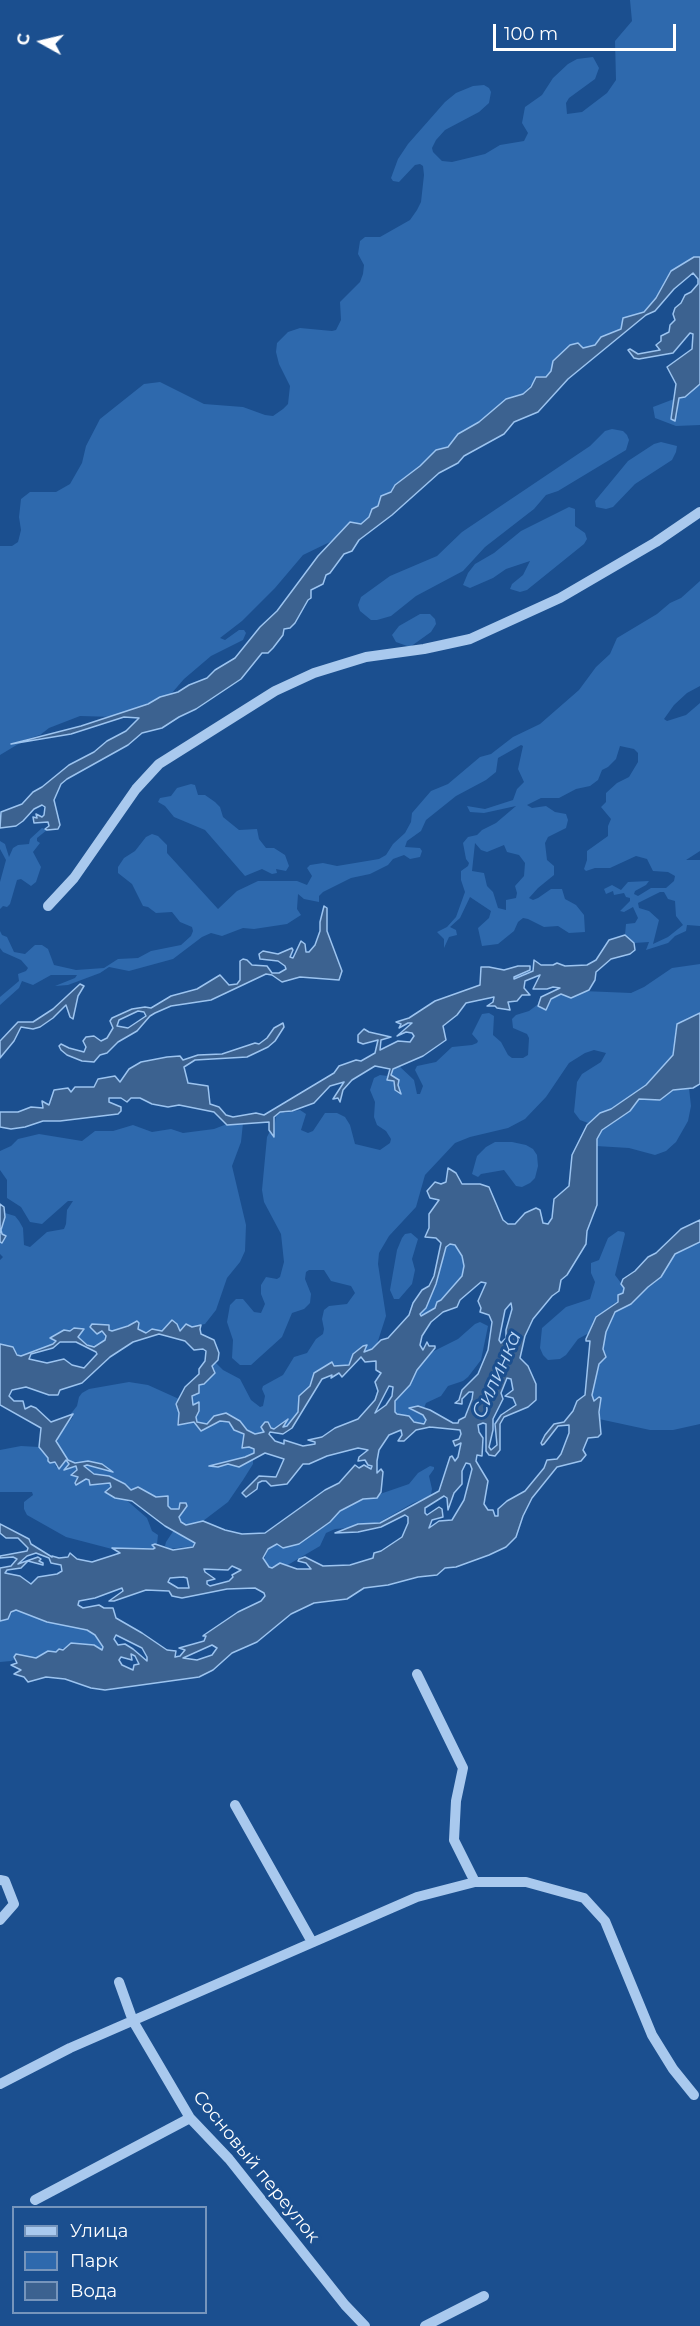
<!DOCTYPE html>
<meta charset="utf-8">
<style>
body{margin:0}
#map{position:relative;width:700px;height:2326px;overflow:hidden;background:#1b4f8f;font-family:Montserrat,sans-serif}
canvas{display:block}
.legend{position:absolute;left:12px;top:2206px;width:195px;height:108px;box-sizing:border-box;background:#1b4f8f;border:2px solid #7695bc;margin:0;padding:8px 10px;list-style:none;font-size:18px;color:#fff}
.legend li{display:flex;align-items:center;gap:12px;height:30px}
.legend b{width:30px;border:2px solid #7695bc}
.north{position:absolute;left:12px;top:12px;width:60px;height:60px;-webkit-text-stroke:4px #1b4f8f;paint-order:stroke;rotate:278deg;font-size:16px;font-weight:700;line-height:24px;text-align:center;color:#fff}
.north::after{content:'';display:block;margin:auto;width:21px;height:27px;background:#fff;clip-path:polygon(50% 0,100% 100%,50% 72%,0 100%)}
.scale{position:absolute;left:493px;top:24px;width:183px;height:27px;box-sizing:border-box;border:3px solid #fff;border-top:0;padding-left:8px;font-size:18px;line-height:21px;white-space:nowrap;color:#fff;-webkit-text-stroke:4px #1b4f8f;paint-order:stroke}
</style>
<div id="map">
<canvas width="700" height="2326"></canvas>
<ul class="legend">
<li><b style="height:8px;background:#a9c9ee"></b>Улица</li>
<li><b style="height:16px;background:#2e69ad"></b>Парк</li>
<li><b style="height:16px;background:#3c6290"></b>Вода</li>
</ul>
<div class="north">С</div>
<div class="scale">100 m</div>
</div>
<script>
const c = document.querySelector('canvas').getContext('2d');
c.lineJoin = 'round';
function fill(path, color) { c.fillStyle = color; c.fill(path, 'evenodd'); }
const shape = rows => new Path2D(rows.map(r => 'M' + r).join(''));
function strokePath(path, color, width, dash) { c.strokeStyle = color; c.lineWidth = width; c.lineCap = dash ? 'butt' : 'round'; c.setLineDash(dash || []); c.stroke(path); }
function label(font, color, halo, rows, align = 'center') {
  c.font = font + ' Montserrat,sans-serif'; c.lineWidth = 6; c.setLineDash([]); c.textBaseline = 'middle'; c.strokeStyle = halo; c.fillStyle = color; for (const [text, x, y, turn = 0] of rows) {
    c.save(); c.translate(x, y); c.rotate((+turn || 0) * Math.PI / 180); c.textAlign = isNaN(turn) ? turn : align; if (halo) c.strokeText(text, 0, 0); c.fillText(text, 0, 0); c.restore();
  }
}
const green = shape([
 [630,0,700,0,700,257,694,257,671,271,656,298,644,312,623,318,621,329,601,337,595,345,583,348,580,344,570,345,553,361,551,371,547,376,539,376,523,394,510,398,479,422,458,434,448,447,436,450,420,466,394,486,391,492,381,496,378,506,371,511,369,517,361,524,352,522,332,541,303,555,275,588,242,621,220,638,225,640,239,630,244,630,246,633,243,640,211,656,184,679,171,694,115,717,80,716,49,728,40,735,11,744,20,743,0,755,0,546,12,546,18,542,21,530,19,517,21,499,30,492,56,492,70,484,82,463,86,446,100,419,144,384,160,382,204,404,243,407,265,415,273,416,283,409,288,404,290,386,279,364,276,352,277,343,288,332,300,328,332,331,336,330,341,320,340,302,360,282,363,274,364,265,358,254,360,241,365,237,380,237,410,220,417,210,421,202,424,175,423,166,420,164,415,165,399,182,393,181,391,178,398,159,408,144,445,102,456,93,473,86,484,85,489,88,491,92,489,103,479,112,445,130,436,140,432,148,433,152,442,161,452,162,485,154,500,145,524,141,528,133,522,123,525,107,542,95,553,78,568,64,577,59,593,57,599,68,595,79,569,98,566,103,567,114,582,112,607,93,616,80,615,41,632,21],
 [700,384,700,425,676,426,655,418,653,407,674,399,673,403,677,417,679,398,685,397],
 [612,429,623,431,627,435,629,440,626,450,558,491,546,495,534,509,485,547,463,571,416,596,391,616,377,620,371,620,360,611,358,605,361,597,390,576,437,556,462,532,590,446,605,431],
 [661,442,677,446,676,452,672,460,635,484,613,507,606,509,596,507,595,501,628,461,654,444],
 [569,507,575,509,575,526,585,533,587,539,584,544,527,590,520,592,510,589,512,584,523,575,530,561,506,569,493,578,470,588,463,585,468,573,475,564,494,553,521,531],
 [700,581,700,686,687,693,674,705,664,719,667,721,686,715,700,703,700,851,686,860,700,860,700,926,687,925,686,931,675,936,668,943,646,950,649,942,634,943,625,935,626,924,635,923,638,918,633,907,624,912,620,911,630,901,630,898,626,897,624,893,614,895,613,891,606,894,604,889,612,885,621,890,628,882,649,881,646,885,635,891,634,894,638,896,651,888,666,888,674,881,675,876,668,872,653,871,647,859,636,856,610,868,595,868,586,871,584,869,587,860,587,851,608,836,608,826,611,819,601,807,606,802,606,793,617,783,629,777,638,762,638,753,634,749,620,746,616,759,608,767,602,770,598,780,590,786,576,789,559,798,541,798,527,805,532,808,546,806,555,812,566,814,568,820,566,828,548,837,545,843,547,860,554,866,554,875,538,888,529,898,533,900,538,898,551,889,562,889,565,899,576,905,584,915,585,932,569,933,558,926,544,927,528,919,523,918,518,922,514,931,498,944,482,946,478,928,489,918,491,911,470,897,460,918,450,927,456,930,457,935,449,937,444,948,444,939,437,932,447,927,456,917,465,892,461,880,461,871,468,866,469,863,466,859,463,843,468,837,477,835,482,830,496,823,516,806,484,813,470,812,467,806,485,809,513,800,517,789,524,782,518,769,523,746,521,745,498,758,496,772,486,780,456,796,426,820,421,831,407,841,405,847,420,848,422,851,420,857,410,859,404,855,393,859,388,865,370,874,351,878,323,892,319,896,319,902,304,899,298,894,297,909,301,915,287,924,254,929,243,928,222,936,211,933,202,937,173,959,129,971,109,967,100,973,68,985,55,986,75,978,77,975,51,975,33,985,22,981,19,988,0,1005,0,997,19,981,18,974,26,971,28,968,21,960,3,952,0,948,0,931,2,935,7,937,14,952,25,954,35,945,42,945,48,949,54,965,76,970,104,968,118,959,138,958,151,951,181,945,191,936,193,931,192,927,180,922,172,912,156,913,148,907,143,906,132,884,118,873,118,867,124,858,135,851,146,837,152,834,158,836,167,845,167,853,218,909,237,891,258,881,297,881,307,885,312,876,307,868,310,865,323,863,337,866,379,859,386,855,393,844,405,833,411,822,412,813,431,791,448,784,480,757,491,754,513,737,540,724,579,690,596,667,610,654,617,638,657,614,670,603,681,598],
 [475,843,481,850,487,852,504,845,507,852,519,855,525,863,524,876,515,886,517,893,516,898,506,900,506,910,498,908,493,892,487,886,484,873,472,871],
 [660,892,664,892,668,899,675,901,676,916,683,925,668,937,653,944,659,920,649,911,639,908,638,903],
 [420,614,430,614,435,619,436,624,431,632,410,647,396,642,392,635,399,626],
 [191,784,195,785,198,795,205,795,215,802,220,807,223,817,239,830,257,829,259,839,266,848,274,848,285,855,289,866,286,871,276,869,277,873,272,874,262,869,245,876,205,830,174,817,165,806,158,802,160,798,171,796,177,788],
 [42,828,47,830,37,838,37,841,40,843,33,852,41,867,36,882,31,886,21,879,17,880,10,904,7,907,3,906,0,909,0,882,6,860,0,849,0,841,5,844,9,857,13,848,18,845,29,844,30,839],
 [700,964,700,1013,677,1024,673,1055,646,1085,611,1109,600,1113,588,1123,580,1120,574,1112,577,1082,582,1074,601,1062,606,1053,594,1050,585,1053,569,1063,546,1097,525,1119,508,1128,470,1137,455,1143,425,1175,416,1207,389,1236,379,1253,378,1264,386,1316,377,1344,372,1349,363,1352,367,1345,352,1356,349,1365,333,1365,313,1375,310,1386,298,1400,298,1412,288,1425,283,1427,287,1419,274,1430,270,1427,269,1423,265,1422,261,1427,264,1432,255,1434,247,1430,240,1421,211,1419,207,1424,197,1422,196,1417,199,1411,198,1404,197,1402,194,1405,192,1404,192,1396,199,1393,199,1385,202,1385,211,1377,215,1370,212,1367,213,1364,215,1362,223,1370,240,1379,251,1400,260,1407,263,1406,265,1396,262,1389,263,1386,283,1375,294,1357,307,1353,316,1339,323,1334,324,1329,322,1319,324,1310,329,1306,347,1304,355,1293,351,1286,331,1281,324,1270,309,1270,306,1272,305,1279,311,1294,310,1303,304,1309,292,1313,282,1337,251,1365,240,1365,232,1358,233,1340,227,1322,230,1305,236,1299,243,1299,254,1312,261,1313,265,1304,261,1294,261,1285,266,1277,277,1279,280,1277,284,1262,281,1234,264,1202,262,1190,267,1137,270,1131,273,1137,276,1116,281,1111,285,1113,300,1110,306,1114,301,1130,308,1133,313,1131,325,1113,337,1113,345,1117,350,1125,355,1144,380,1150,390,1143,391,1139,386,1131,377,1125,374,1117,375,1102,370,1090,374,1078,380,1075,388,1076,388,1080,394,1081,398,1093,399,1081,391,1074,393,1069,398,1065,414,1080,417,1094,420,1094,423,1086,415,1070,417,1066,436,1062,452,1047,472,1045,477,1043,478,1041,472,1034,482,1014,489,1013,494,1016,493,1035,501,1042,508,1055,512,1058,523,1058,528,1055,529,1038,527,1034,513,1028,512,1019,516,1015,529,1011,537,1005,546,1010,550,1000,561,994,575,995,583,991,631,993,644,987,672,968],
 [689,1088,691,1106,688,1121,676,1142,666,1151,655,1155,629,1148,596,1146,597,1139,602,1130,630,1111,639,1099,660,1100,673,1090],
 [243,1123,241,1142,232,1166,246,1225,245,1251,240,1262,227,1278,216,1310,205,1324,192,1327,187,1324,180,1331,178,1325,172,1320,162,1331,152,1329,145,1333,138,1329,139,1325,135,1321,128,1326,112,1331,109,1330,109,1325,97,1324,91,1328,97,1334,104,1332,105,1340,91,1347,78,1337,79,1333,84,1330,74,1328,70,1331,64,1330,50,1338,56,1340,53,1344,21,1356,18,1355,14,1348,0,1344,0,1260,3,1257,0,1254,0,1242,2,1243,6,1237,2,1234,1,1230,5,1213,15,1216,19,1221,23,1228,24,1245,30,1247,47,1232,64,1229,66,1224,67,1210,73,1201,68,1201,42,1224,30,1222,21,1207,7,1198,7,1180,0,1170,0,1151,11,1146,18,1139,39,1134,82,1141,95,1131,113,1131,133,1125,152,1132,171,1129,183,1133,214,1129,227,1124],
 [495,1142,512,1142,526,1145,533,1149,537,1155,538,1166,535,1178,530,1183,522,1187,516,1186,504,1170,481,1174,478,1177,472,1174,477,1156,486,1147],
 [618,1231,624,1232,625,1234,615,1275,624,1287,623,1294,618,1295,617,1302,613,1304,609,1309,593,1321,589,1333,578,1339,566,1355,560,1359,548,1360,543,1355,540,1348,542,1328,566,1307,590,1299,595,1282,591,1273,591,1263,599,1260,608,1238],
 [411,1233,418,1239,412,1259,415,1270,412,1284,399,1299,394,1299,390,1290,397,1250,402,1238,405,1234],
 [700,1242,700,1424,673,1430,650,1430,599,1419,601,1402,594,1401,592,1395,599,1364,605,1359,606,1354,603,1349,606,1331,615,1312,631,1304,648,1286,661,1277,675,1254],
 [450,1244,456,1246,462,1256,464,1266,462,1276,435,1308,422,1316,420,1314,426,1308,436,1284,446,1247],
 [480,1322,488,1326,481,1360,468,1377,463,1381,448,1386,441,1396,426,1403,424,1408,410,1407,410,1409,423,1415,426,1420,425,1424,416,1423,409,1416,397,1415,395,1412,395,1401,410,1385,416,1370,432,1352,458,1339,475,1324],
 [129,1382,148,1385,179,1399,175,1404,179,1413,177,1424,179,1425,194,1422,200,1431,220,1421,229,1422,235,1431,244,1434,244,1448,254,1448,253,1453,245,1457,210,1466,218,1467,228,1464,241,1466,253,1459,253,1464,243,1480,228,1502,203,1521,186,1525,181,1522,179,1517,187,1503,180,1503,179,1509,171,1510,168,1506,168,1496,156,1497,140,1488,131,1490,110,1476,94,1474,86,1468,85,1465,113,1471,88,1461,72,1462,65,1457,57,1445,58,1437,73,1417,73,1414,69,1416,77,1406,79,1397,82,1393,89,1389],
 [21,1446,39,1447,48,1458,48,1461,55,1462,56,1467,60,1468,65,1460,69,1463,67,1468,76,1467,76,1471,71,1474,72,1476,78,1477,75,1482,86,1479,89,1481,89,1485,110,1484,111,1487,105,1492,118,1499,124,1498,147,1518,152,1531,158,1535,157,1544,153,1545,155,1548,112,1549,66,1537,27,1515,24,1509,24,1502,33,1495,32,1492,0,1492,0,1450],
 [430,1466,434,1467,434,1469,429,1476,432,1489,431,1495,428,1497,413,1503,378,1523,358,1524,348,1528,335,1529,326,1533,320,1546,286,1566,275,1565,270,1568,264,1560,268,1549,277,1544,281,1546,299,1544,330,1522,340,1511,363,1499,376,1498,380,1494,409,1484,418,1473],
 [174,1530,194,1543,194,1546,169,1549,165,1546,166,1542],
 [14,1610,42,1618,47,1622,87,1630,95,1635,103,1649,99,1650,96,1646,66,1648,59,1649,56,1652,48,1651,36,1658,16,1654,15,1659,11,1661,0,1662,0,1621,8,1619]
]);
const water = shape([
 [694,257,700,257,700,384,685,397,679,398,675,421,671,419,676,384,667,367,692,349,693,334,690,333,673,353,639,359,634,358,628,350,630,349,638,354,660,350,656,345,661,341,661,336,669,332,670,325,675,320,673,314,675,308,681,303,685,295,691,292,698,284,698,279,693,273,674,289,655,311,646,315,568,379,538,412,514,422,504,434,464,456,458,463,439,473,392,515,359,540,352,551,344,554,330,573,326,575,323,584,311,590,311,598,308,600,295,623,290,628,284,629,283,635,273,648,268,653,262,653,241,679,196,709,179,717,162,728,142,733,128,745,67,779,61,784,54,800,60,825,58,829,47,830,45,829,49,826,48,822,34,823,33,817,37,818,36,814,42,817,44,815,45,807,42,805,34,809,23,821,16,826,0,828,1,812,22,804,33,792,42,787,69,765,94,752,107,741,126,731,139,718,124,717,71,734,11,744,81,726,148,704,160,697,178,692,189,685,207,678,215,670,235,658,260,627,277,611,318,556,350,522,361,524,369,517,372,509,378,506,381,496,391,492,395,485,420,466,436,450,448,447,458,434,479,422,506,399,523,394,531,387,536,377,546,377,551,371,553,361,570,345,578,343,583,348,595,345,601,337,621,329,623,318,644,312,656,298,671,271,694,257],
 [324,906,327,908,327,931,342,971,339,980,300,977,282,982,272,975,266,974,211,1000,171,1006,155,1013,150,1016,137,1031,118,1042,107,1053,100,1055,94,1062,82,1061,67,1055,61,1050,59,1046,61,1044,69,1048,84,1052,86,1047,83,1041,86,1037,94,1036,101,1041,107,1038,113,1028,110,1021,112,1018,132,1009,145,1007,151,1008,171,996,197,989,220,975,229,985,237,984,240,980,240,961,243,959,247,960,252,965,267,966,272,973,279,973,286,969,285,966,278,961,260,959,259,954,263,951,278,954,292,948,293,950,290,957,293,958,301,941,305,944,306,952,309,952,315,945,320,931,320,922,324,906],
 [138,1011,144,1012,146,1016,128,1028,117,1026,119,1020,138,1011],
 [625,935,634,943,635,950,630,954,611,959,596,972,595,980,589,990,571,998,561,994,551,999,546,1010,538,1006,541,997,560,988,553,987,547,989,533,989,540,975,525,981,524,988,530,995,522,995,517,1001,508,1002,510,1010,497,1008,495,1006,487,1006,493,1002,494,997,466,1003,457,1015,443,1026,446,1040,423,1056,393,1069,391,1075,399,1080,398,1085,401,1094,395,1090,394,1081,387,1080,390,1069,375,1066,352,1080,343,1090,340,1102,338,1098,333,1099,344,1082,330,1086,314,1103,292,1111,280,1112,274,1117,274,1137,269,1130,269,1122,227,1125,214,1112,179,1105,168,1107,152,1104,140,1098,131,1098,127,1102,121,1098,109,1098,109,1102,121,1107,121,1111,118,1114,60,1121,43,1121,25,1127,11,1129,0,1127,0,1112,18,1112,31,1107,43,1108,42,1101,49,1105,54,1090,68,1088,71,1092,75,1087,94,1087,98,1079,115,1076,120,1082,129,1069,141,1062,167,1057,180,1056,183,1060,198,1055,222,1054,255,1043,259,1044,267,1038,274,1028,283,1023,284,1027,275,1041,268,1047,247,1057,195,1060,184,1067,188,1083,208,1086,210,1104,219,1107,226,1115,233,1117,256,1113,264,1115,334,1073,339,1066,356,1060,361,1061,375,1053,378,1040,363,1044,358,1042,358,1035,364,1029,369,1032,391,1037,381,1040,380,1050,398,1041,410,1042,414,1036,412,1033,406,1032,397,1036,412,1023,408,1023,399,1028,401,1024,396,1022,409,1018,435,1001,480,985,481,967,489,967,504,970,518,966,530,966,530,970,514,977,514,979,533,971,534,960,541,965,553,965,557,963,565,966,587,965,596,960,609,940,625,935],
 [80,984,84,986,78,996,73,1019,70,1017,66,1005,53,1018,40,1027,33,1029,21,1027,14,1041,0,1058,0,1041,18,1022,33,1022,53,1009,80,984],
 [700,1013,700,1084,693,1088,673,1090,660,1100,639,1099,630,1111,602,1130,597,1139,597,1205,587,1231,586,1244,567,1275,561,1280,559,1291,552,1296,533,1319,525,1336,520,1358,528,1366,536,1384,536,1400,528,1407,504,1417,500,1424,500,1450,495,1456,489,1455,486,1451,486,1424,483,1423,478,1425,479,1432,483,1438,482,1456,477,1455,476,1461,488,1481,484,1504,488,1510,493,1510,495,1516,498,1516,498,1509,507,1501,525,1491,544,1468,547,1460,557,1459,561,1454,569,1433,569,1425,558,1426,544,1444,542,1445,541,1443,545,1435,554,1424,564,1422,573,1411,577,1401,585,1395,590,1341,586,1341,586,1339,596,1317,618,1302,618,1295,623,1293,624,1288,621,1284,623,1279,635,1271,648,1257,656,1253,681,1229,700,1220,700,1242,675,1254,661,1277,648,1287,631,1304,615,1312,606,1332,603,1349,606,1357,599,1364,592,1395,594,1401,599,1397,601,1398,599,1412,601,1434,598,1437,588,1438,583,1450,586,1455,581,1461,557,1467,532,1498,523,1516,516,1537,506,1547,489,1555,456,1567,445,1568,437,1575,418,1577,388,1585,364,1588,347,1599,314,1603,291,1614,257,1642,232,1653,213,1670,199,1677,105,1690,91,1688,65,1679,46,1677,28,1682,24,1677,14,1674,21,1670,11,1665,17,1663,14,1657,16,1654,36,1658,48,1651,56,1652,59,1649,63,1650,71,1643,94,1645,102,1650,103,1647,95,1635,87,1630,47,1622,16,1610,11,1612,8,1619,0,1621,0,1568,11,1566,17,1559,13,1557,0,1558,0,1556,27,1551,28,1548,18,1538,6,1538,0,1533,0,1524,29,1539,31,1544,52,1557,52,1556,59,1558,68,1557,70,1553,77,1559,92,1562,120,1553,112,1548,153,1549,155,1548,152,1545,155,1544,173,1550,193,1547,195,1543,165,1526,132,1501,115,1498,105,1492,111,1487,110,1483,90,1485,89,1480,86,1479,76,1485,75,1483,78,1477,71,1475,77,1470,76,1466,64,1470,69,1464,66,1460,59,1469,55,1462,50,1463,48,1461,48,1458,39,1447,41,1428,0,1405,0,1344,13,1347,17,1355,21,1356,53,1344,56,1341,50,1338,64,1330,70,1331,74,1328,84,1329,78,1337,87,1345,94,1347,105,1340,106,1336,102,1331,97,1334,90,1327,92,1324,109,1325,109,1330,112,1331,128,1326,137,1321,139,1323,138,1329,146,1333,152,1329,162,1331,172,1320,177,1324,180,1331,186,1324,192,1327,201,1325,200,1329,201,1334,214,1340,219,1353,218,1360,212,1366,215,1373,204,1384,199,1385,199,1393,192,1396,193,1405,199,1402,199,1411,196,1417,197,1422,207,1424,214,1416,226,1413,240,1421,247,1430,255,1434,264,1432,261,1427,265,1422,268,1422,271,1428,274,1429,288,1419,283,1427,287,1426,298,1412,299,1396,310,1386,314,1373,332,1362,334,1366,349,1365,353,1354,363,1346,367,1345,364,1352,372,1349,381,1340,388,1338,409,1315,413,1303,422,1290,429,1286,434,1276,441,1243,436,1238,425,1237,429,1228,429,1214,439,1200,430,1198,427,1191,435,1182,441,1184,446,1182,448,1168,456,1173,462,1184,480,1184,489,1187,503,1220,508,1224,515,1224,525,1213,536,1208,540,1210,543,1223,548,1224,552,1218,554,1199,569,1186,572,1155,587,1125,600,1113,611,1109,646,1085,673,1055,677,1024,700,1013],
 [450,1244,455,1245,462,1256,464,1266,462,1276,441,1300,437,1302,435,1308,421,1316,420,1314,426,1308,436,1284,446,1247,450,1244],
 [481,1282,486,1283,478,1301,481,1308,480,1312,489,1315,492,1322,488,1350,478,1374,462,1390,459,1400,455,1403,462,1404,462,1399,469,1392,473,1392,472,1399,465,1417,459,1420,458,1423,453,1423,430,1410,418,1406,409,1408,423,1415,426,1420,424,1424,414,1422,409,1416,397,1414,395,1412,395,1401,410,1385,417,1370,435,1348,435,1346,429,1346,427,1342,423,1350,420,1345,422,1336,431,1322,443,1312,457,1307,460,1300,481,1282],
 [511,1303,512,1309,506,1330,506,1338,501,1343,499,1340,505,1310,511,1303],
 [159,1334,185,1341,194,1350,203,1349,206,1351,205,1361,199,1369,199,1374,185,1387,176,1404,179,1413,178,1425,194,1422,201,1431,220,1421,229,1422,234,1430,244,1434,242,1448,249,1447,254,1449,254,1453,245,1457,209,1466,218,1467,228,1464,239,1467,265,1453,284,1459,276,1477,259,1476,242,1493,246,1497,257,1489,258,1483,262,1481,266,1481,271,1486,287,1484,303,1464,309,1464,327,1456,358,1448,368,1450,359,1457,358,1461,365,1460,368,1465,372,1466,371,1469,364,1465,359,1468,355,1465,339,1483,325,1490,265,1533,242,1534,225,1530,203,1521,186,1525,181,1522,179,1517,187,1506,186,1503,180,1503,179,1509,171,1509,168,1506,168,1496,156,1497,138,1487,131,1490,125,1484,109,1476,94,1474,84,1466,87,1465,113,1472,102,1464,88,1461,75,1463,68,1460,56,1441,73,1414,51,1422,36,1408,31,1406,25,1409,23,1401,14,1401,9,1396,12,1390,26,1387,49,1395,58,1395,60,1390,82,1383,110,1357,133,1342,159,1334],
 [60,1342,76,1342,96,1352,97,1354,84,1368,72,1365,64,1359,47,1363,29,1359,31,1354,53,1348,60,1342],
 [361,1357,365,1362,376,1361,376,1370,381,1373,375,1382,378,1391,375,1400,358,1419,335,1428,322,1437,308,1440,315,1442,315,1444,303,1446,284,1440,284,1444,275,1441,269,1434,270,1432,283,1434,292,1428,322,1379,332,1375,331,1378,339,1373,342,1377,361,1357],
 [507,1378,511,1379,513,1390,505,1396,513,1398,516,1405,501,1415,495,1424,497,1445,491,1450,489,1447,493,1430,493,1419,503,1399,501,1393,507,1378],
 [389,1386,393,1387,392,1396,386,1405,375,1413,389,1386],
 [430,1427,460,1430,461,1434,459,1439,453,1441,455,1446,461,1443,458,1457,455,1461,452,1456,450,1457,439,1491,380,1523,358,1524,335,1533,358,1532,381,1527,405,1515,408,1517,408,1523,402,1537,381,1551,374,1553,373,1558,350,1565,323,1566,305,1557,299,1559,298,1561,306,1563,311,1569,297,1569,280,1563,272,1568,269,1567,263,1558,268,1549,277,1544,283,1548,299,1544,330,1522,340,1511,363,1499,377,1498,381,1492,383,1472,381,1469,377,1473,377,1461,379,1450,389,1435,401,1430,402,1435,398,1441,404,1441,416,1430,430,1427],
 [466,1463,470,1464,472,1469,464,1500,452,1520,439,1521,429,1528,432,1520,443,1517,442,1509,439,1507,427,1515,425,1513,425,1508,444,1496,447,1498,448,1510,454,1493,462,1484,462,1471,466,1463],
 [36,1553,49,1558,51,1563,61,1565,62,1571,57,1574,38,1577,31,1584,20,1576,5,1573,7,1570,21,1568,28,1561,43,1565,43,1563,39,1561,41,1559,38,1557,18,1564,27,1556,36,1553],
 [232,1566,241,1570,232,1575,233,1577,229,1581,210,1586,207,1584,207,1581,215,1579,205,1572,204,1569,228,1570,232,1566],
 [183,1577,187,1578,189,1588,178,1588,168,1582,170,1578,183,1577],
 [122,1588,123,1591,109,1601,114,1601,146,1590,169,1591,172,1596,182,1598,227,1589,255,1588,264,1593,265,1596,261,1601,238,1612,204,1635,203,1636,206,1636,204,1641,179,1648,185,1650,180,1656,175,1657,176,1651,167,1650,142,1633,116,1618,113,1608,104,1608,99,1605,83,1608,78,1605,79,1601,95,1598,122,1588],
 [116,1635,142,1648,147,1657,147,1661,133,1649,125,1644,118,1645,114,1639,116,1635],
 [212,1645,217,1648,212,1655,197,1660,183,1658,212,1645],
 [131,1654,135,1656,139,1664,134,1665,133,1670,122,1665,119,1660,121,1657,132,1660,131,1654],
 [0,1204,4,1207,5,1217,1,1230,2,1234,6,1236,2,1243,0,1242,0,1204]
]);
const minor = shape([
 [48,906,74,878,136,789,159,764,275,691,314,673,366,657,424,649,470,639,560,598,656,542,700,512],
 [417,1674,463,1768,456,1801,454,1840,475,1882],
 [235,1805,312,1942],
 [0,1880,5,1881,14,1904,0,1920],
 [119,1982,133,2021,190,2118,229,2159,345,2305,365,2326],
 [0,2084,70,2048,417,1897,475,1882,526,1882,584,1898,605,1921,652,2035,673,2069,694,2095],
 [35,2200,190,2118],
 [425,2326,484,2296]
]);
const streetNames = [
 ["Сосновый переулок",256,2167,51]
];
const waterNames = [
 ["Силинка",497,1375,-66]
];
fill(green, '#2e69ad');
fill(water, '#3c6290');
strokePath(water, '#9cc4f0', 1.5);
strokePath(minor, '#a9c9ee', 10);
label('18px', '#fff', '#1b4f8f', streetNames);
label('italic 20px', '#b5d3f5', '#1b4f8f', waterNames);
</script>
